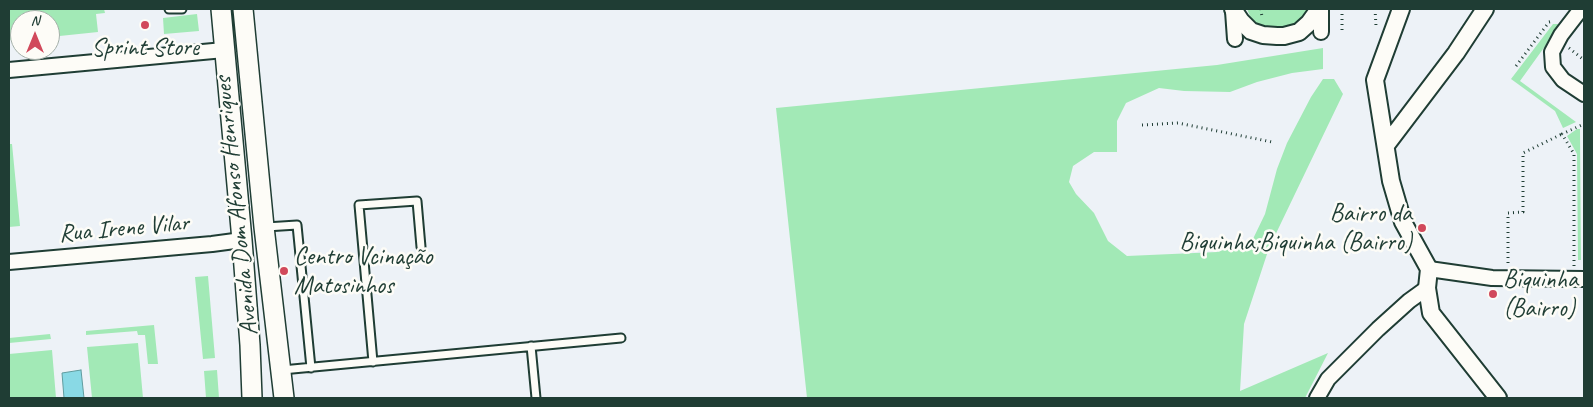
<!DOCTYPE html>
<meta charset="utf-8">
<style>
body{margin:0}
#map{position:relative;width:1593px;height:407px;overflow:hidden;background:#edf2f7;font-family:Caveat,sans-serif}
canvas{display:block}
.frame{position:absolute;inset:0;border:10px solid #1f3d34;pointer-events:none}
.north{position:absolute;left:10px;top:10px;width:50px;height:50px;box-sizing:border-box;background:#fdfcf7;border:1px solid #a4b0a9;border-radius:50%;rotate:0deg;font-size:14px;font-weight:700;line-height:20px;text-align:center;color:#1f3d34}
.north::after{content:'';display:block;margin:auto;width:18px;height:22px;background:#d1495b;clip-path:polygon(50% 0,100% 100%,50% 72%,0 100%)}
</style>
<div id="map">
<canvas width="1593" height="407"></canvas>
<div class="frame"></div>
<div class="north">N</div>
</div>
<script>
const c = document.querySelector('canvas').getContext('2d');
c.lineJoin = 'round';
function fill(path, color) { c.fillStyle = color; c.fill(path, 'evenodd'); }
const shape = rows => new Path2D(rows.map(r => 'M' + r).join(''));
function strokePath(path, color, width, dash) { c.strokeStyle = color; c.lineWidth = width; c.lineCap = dash ? 'butt' : 'round'; c.setLineDash(dash || []); c.stroke(path); }
function label(font, color, halo, rows, align = 'center') {
  c.font = font + ' Caveat,sans-serif'; c.lineWidth = 5; c.setLineDash([]); c.textBaseline = 'middle'; c.strokeStyle = halo; c.fillStyle = color; for (const [text, x, y, turn = 0] of rows) {
    c.save(); c.translate(x, y); c.rotate((+turn || 0) * Math.PI / 180); c.textAlign = isNaN(turn) ? turn : align; if (halo) c.strokeText(text, 0, 0); c.fillText(text, 0, 0); c.restore();
  }
}
const green = shape([
 [9,9,104,9,105,13,96,14,98,32,50,37,50,20,20,20,20,39,9,40],
 [1247,9,1310,9,1306,16,1292,28,1272,29,1257,24,1252,21],
 [197,14,199,31,164,34,163,18],
 [1553,24,1561,24,1520,81,1576,122,1563,128,1555,111,1511,79],
 [1323,48,1323,69,1292,73,1257,82,1230,92,1184,91,1159,88,1126,103,1117,121,1117,152,1094,152,1073,166,1069,182,1076,194,1094,213,1108,241,1127,256,1217,252,1252,241,1265,214,1277,169,1287,143,1311,97,1323,79,1334,79,1343,94,1269,248,1244,324,1240,391,1328,353,1305,398,807,398,776,108,1217,65],
 [1577,129,1580,129,1581,260,1578,260,1577,154,1567,136],
 [9,144,12,144,20,226,9,227],
 [208,276,215,358,203,359,195,277],
 [154,325,158,364,148,364,145,335,138,335,137,331,86,335,86,331],
 [50,334,51,339,9,343,9,338],
 [138,343,143,398,92,398,87,347],
 [52,350,56,398,9,398,9,354],
 [217,370,219,398,206,398,204,371]
]);
const water = shape([
 [81,370,84,398,64,398,62,373,81,370]
]);
const path = shape([
 [1261,9,1262,18],
 [1342,9,1342,31],
 [1375,9,1376,26],
 [1569,48,1584,60],
 [1516,66,1549,22,1553,21],
 [1142,125,1178,123,1272,142],
 [1508,263,1508,213,1523,212,1523,153,1562,134],
 [1574,266,1574,154,1562,134,1584,124]
]);
const service = shape([
 [169,9,182,9],
 [266,227,297,225,311,368],
 [531,346,536,398],
 [373,362,359,205,417,201,421,247],
 [282,370,621,338]
]);
const minor = shape([
 [1321,9,1321,32],
 [1581,9,1561,35,1552,52,1553,67,1563,80,1584,94],
 [1233,11,1235,39],
 [9,70,224,50],
 [9,262,212,244,242,240],
 [1429,269,1492,278,1584,279],
 [1317,398,1328,379,1378,329,1409,301,1427,288]
]);
const tertiary = shape([
 [1233,9,1241,21,1251,31,1263,35,1277,36,1284,36,1299,32,1309,23,1319,9],
 [1401,9,1375,80,1391,181,1403,222,1429,269,1427,288,1431,313,1498,398],
 [1387,144,1456,53,1485,9]
]);
const secondary = shape([
 [221,9,242,240,250,345,252,398],
 [243,9,264,227,284,398]
]);
const markers = [
 [145,25,5,"#d1495b"],
 [1422,228,5,"#d1495b"],
 [284,271,5,"#d1495b"],
 [1493,294,5,"#d1495b"]
];
const poiNames = [
 ["Sprint Store",145,48,"center"],
 ["Bairro da",1412,214,"right"],
 ["Biquinha;Biquinha (Bairro)",1412,243,"right"],
 ["Centro Vcinação",294,257],
 ["Matosinhos",294,286],
 ["Biquinha",1503,280],
 ["(Bairro)",1503,309]
];
const streetNames = [
 ["Avenida Dom Afonso Henriques",237,206,-96],
 ["Rua Irene Vilar",124,229,-5]
];
fill(green, '#a2e9b6');
fill(water, '#89d9e5');
strokePath(water, '#5f9b9e', 1);
strokePath(service, '#1f3d34', 11);
strokePath(minor, '#1f3d34', 18);
strokePath(tertiary, '#1f3d34', 20);
strokePath(secondary, '#1f3d34', 22);
strokePath(path, '#1f3d34', 3, [1, 4]);
strokePath(service, '#fdfcf7', 7);
strokePath(minor, '#fdfcf7', 14);
strokePath(tertiary, '#fdfcf7', 16);
strokePath(secondary, '#fdfcf7', 19);
for (const [x, y, r, color] of markers) { const dot = new Path2D(); dot.arc(x, y, r, 0, 2 * Math.PI); c.fillStyle = color; c.fill(dot); strokePath(dot, '#fdfcf7', 2); }
label('25px', '#1f3d34', '#fdfcf7', poiNames, 'left');
label('25px', '#1f3d34', '#fdfcf7', streetNames);
</script>
